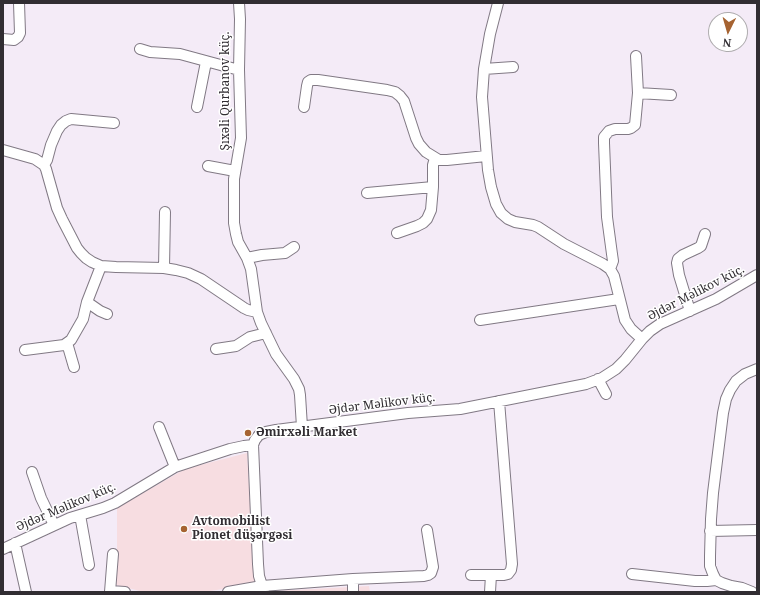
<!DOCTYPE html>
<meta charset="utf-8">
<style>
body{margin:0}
#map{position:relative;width:760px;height:595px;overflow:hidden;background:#f4ebf7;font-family:"Noto Serif",serif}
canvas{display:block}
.frame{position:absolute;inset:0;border:4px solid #312d32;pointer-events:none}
.north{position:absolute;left:708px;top:12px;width:40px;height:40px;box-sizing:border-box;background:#fff;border:1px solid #adabad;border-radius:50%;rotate:185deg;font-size:11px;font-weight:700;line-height:16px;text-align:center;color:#312d32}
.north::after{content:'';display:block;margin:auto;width:14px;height:18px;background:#a66331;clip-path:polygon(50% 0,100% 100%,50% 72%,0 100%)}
</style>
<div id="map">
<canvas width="760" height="595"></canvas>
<div class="frame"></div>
<div class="north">N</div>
</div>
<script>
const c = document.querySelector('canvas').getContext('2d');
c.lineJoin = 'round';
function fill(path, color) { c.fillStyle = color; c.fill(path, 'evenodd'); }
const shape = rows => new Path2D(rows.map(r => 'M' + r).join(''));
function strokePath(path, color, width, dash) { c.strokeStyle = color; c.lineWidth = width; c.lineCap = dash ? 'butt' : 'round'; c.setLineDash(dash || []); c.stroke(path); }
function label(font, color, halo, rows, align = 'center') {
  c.font = font + ' "Noto Serif",serif'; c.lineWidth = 3; c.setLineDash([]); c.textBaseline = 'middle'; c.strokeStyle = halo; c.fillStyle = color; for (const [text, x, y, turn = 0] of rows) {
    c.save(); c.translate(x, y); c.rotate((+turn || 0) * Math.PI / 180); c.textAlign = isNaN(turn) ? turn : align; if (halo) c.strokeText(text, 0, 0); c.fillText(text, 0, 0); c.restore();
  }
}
const education = shape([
 [247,453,255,584,204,592,144,592,116,585,117,550,117,508,185,469],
 [369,586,370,592,274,592,274,591]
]);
const minor = shape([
 [239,3,240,19,239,70,241,138,234,179,234,223,236,234,238,242,247,258,251,269,257,312,261,323,276,354,294,379,299,389,300,395,302,427],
 [498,3,490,34,484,69,482,97,488,170,491,187,496,204,501,213,508,219,515,222,533,225,538,227,564,244,603,264,610,269,614,276,625,320,631,329,642,339],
 [3,39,14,40,18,37,20,33,19,3],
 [140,49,150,52,180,54,239,70],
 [484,69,513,67],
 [638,93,671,95],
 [197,107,206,62],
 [304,107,307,86,308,82,311,80,318,80,387,90,395,92,400,96,404,101,416,138,419,144,426,152,439,160,447,160,486,156],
 [3,150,35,159,44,165,46,169,57,208,62,219,77,248,81,253,86,258,92,262,101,266,116,267,164,268,176,270,188,273,201,279,244,308,248,310,257,312],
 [44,165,47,160,51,145,57,131,61,125,66,121,71,119,114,123],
 [208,166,235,171],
 [367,193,433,187],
 [397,233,417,226,423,223,427,219,431,210,433,187,433,165,435,158],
 [247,258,262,255,285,253,294,247],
 [164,268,165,212],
 [610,269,613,261,612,254,607,217,604,143,604,137,609,131,615,129,628,129,631,128,635,125,638,93,636,56],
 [87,302,100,311,107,314],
 [690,311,679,275,677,263,678,259,683,255,698,248,701,246,705,234],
 [480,320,619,299],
 [67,343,74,367],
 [216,349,236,346,250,337,266,333],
 [25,350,64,345,71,340,83,319,87,302,101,266],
 [598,379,606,394],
 [159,427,175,467],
 [32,472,41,498,54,525],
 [80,515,89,565],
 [710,531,757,530],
 [15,543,26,592],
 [3,549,70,518,103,508,115,503,175,467,230,449,244,446,253,445],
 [632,574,695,581,707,581,716,580],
 [471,575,504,575,508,574,511,570,512,564,499,401],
 [353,579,353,592],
 [110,591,125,592],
 [110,592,113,554],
 [228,592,262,586,353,579,424,576,428,575,431,573,433,567,427,530],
 [264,592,259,576,258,564,253,445,255,440,259,435,266,432,276,430,408,413,460,409,586,384,602,378,616,369,625,360,642,339,650,331,660,324,716,299,757,275],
 [490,592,491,575],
 [752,592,742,588,731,586,722,583,716,580,713,574,710,566,710,556,711,519,713,493,723,413,726,399,730,390,736,381,745,374,757,369]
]);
const markers = [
 [248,433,4,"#a66331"],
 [184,529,4,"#a66331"]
];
const streetNames = [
 ["Şıxəli Qurbanov küç.",226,91,-90],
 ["Əjdər Məlikov küç.",696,293,-27],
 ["Əjdər Məlikov küç.",382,404,-7],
 ["Əjdər Məlikov küç.",66,507,-23]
];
const poiNames = [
 ["Əmirxəli Market",256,433],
 ["Avtomobilist",192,522],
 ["Pionet düşərgəsi",192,536]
];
fill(education, '#f7dde1');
strokePath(minor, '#817984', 12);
strokePath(minor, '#fff', 10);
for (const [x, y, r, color] of markers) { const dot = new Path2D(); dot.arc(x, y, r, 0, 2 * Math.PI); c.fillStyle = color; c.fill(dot); strokePath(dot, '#fff', 1.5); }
label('12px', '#312d32', '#fff', streetNames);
label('bold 12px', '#312d32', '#fff', poiNames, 'left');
</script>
